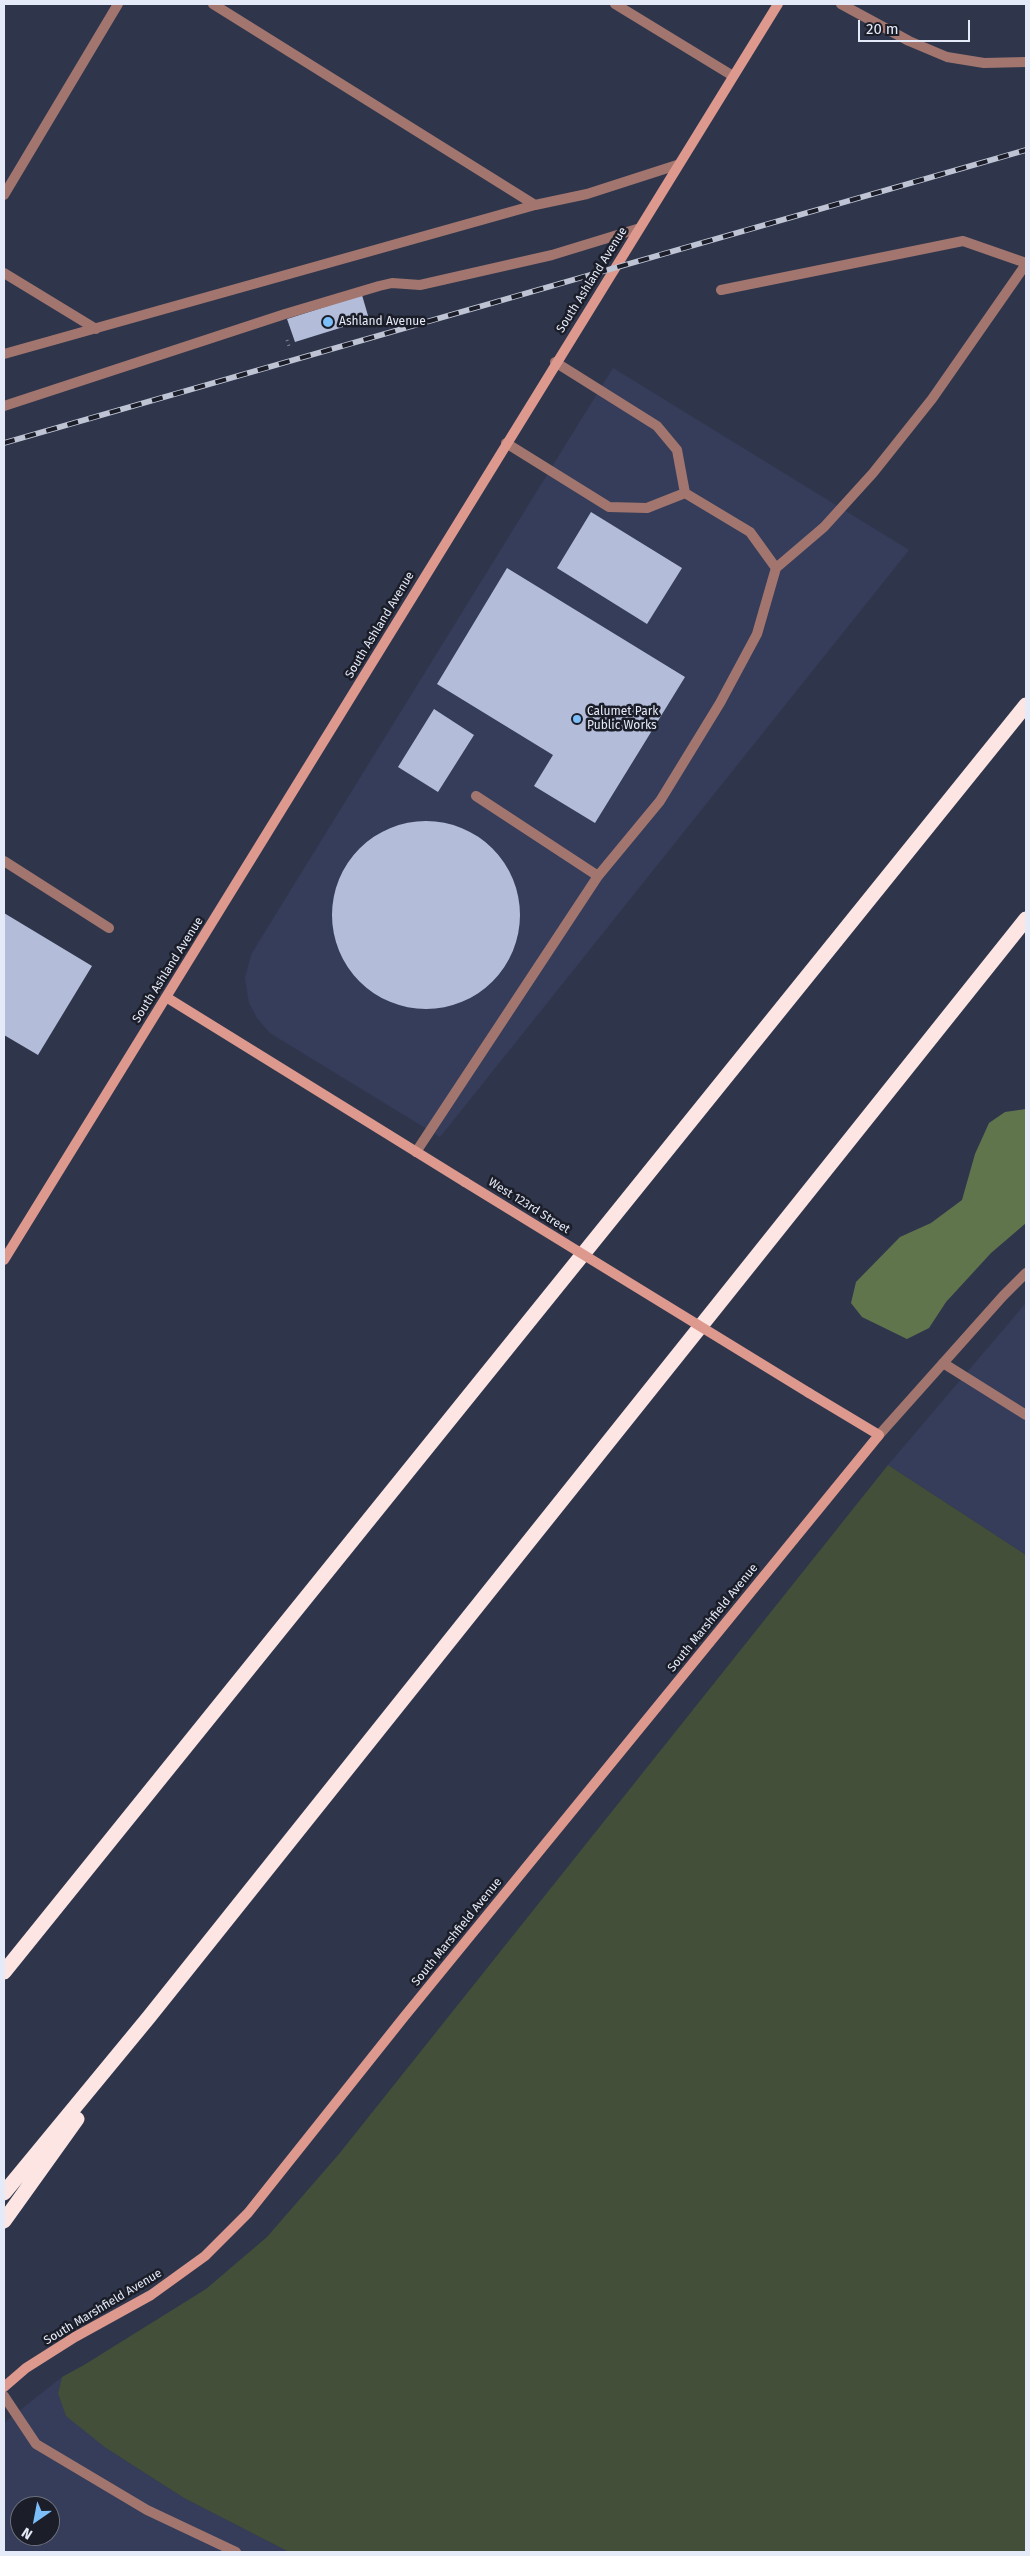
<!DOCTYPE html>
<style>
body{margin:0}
#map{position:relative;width:1030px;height:2556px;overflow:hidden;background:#2f364c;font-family:"Fira Sans",sans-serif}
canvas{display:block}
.frame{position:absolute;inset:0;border:5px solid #e5eaf9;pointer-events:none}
.north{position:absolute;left:10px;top:2496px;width:50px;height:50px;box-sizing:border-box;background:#1b1e28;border:1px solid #6c707c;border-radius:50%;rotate:213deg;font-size:14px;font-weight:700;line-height:20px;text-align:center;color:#e5eaf9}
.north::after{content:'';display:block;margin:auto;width:18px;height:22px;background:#7bbef9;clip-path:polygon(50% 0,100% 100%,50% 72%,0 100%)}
.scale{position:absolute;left:858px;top:20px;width:112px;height:22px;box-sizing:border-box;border:2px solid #e5eaf9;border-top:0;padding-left:6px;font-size:15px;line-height:18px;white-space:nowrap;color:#e5eaf9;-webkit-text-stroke:4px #1b1e28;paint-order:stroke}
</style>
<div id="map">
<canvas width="1030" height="2556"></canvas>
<div class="frame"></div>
<div class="north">N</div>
<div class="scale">20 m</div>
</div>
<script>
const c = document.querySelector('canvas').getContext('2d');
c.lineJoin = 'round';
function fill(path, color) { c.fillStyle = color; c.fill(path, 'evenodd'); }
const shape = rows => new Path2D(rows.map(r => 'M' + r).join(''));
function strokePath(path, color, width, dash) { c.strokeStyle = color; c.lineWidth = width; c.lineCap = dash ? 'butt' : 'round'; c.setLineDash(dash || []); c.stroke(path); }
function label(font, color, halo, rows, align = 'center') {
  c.font = font + ' "Fira Sans",sans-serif'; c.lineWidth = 5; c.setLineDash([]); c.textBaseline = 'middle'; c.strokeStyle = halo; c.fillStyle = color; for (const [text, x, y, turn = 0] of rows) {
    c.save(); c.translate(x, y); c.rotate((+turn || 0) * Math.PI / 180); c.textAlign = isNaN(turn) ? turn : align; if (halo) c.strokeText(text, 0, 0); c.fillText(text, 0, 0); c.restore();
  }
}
const built = shape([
 [613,368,909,550,440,1137,270,1033,257,1018,249,1003,245,978,251,955,263,935],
 [1026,1303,1026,1555,888,1465],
 [62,2377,58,2393,106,2448,184,2498,289,2552,4,2552,4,2423],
 [20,2506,50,2506,50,2536,20,2536]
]);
const green = shape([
 [888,1465,1026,1555,1026,2552,289,2552,184,2498,106,2448,66,2416,58,2393,62,2377,84,2365,206,2289,267,2237,339,2154]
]);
const forest = shape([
 [1026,1109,1026,1223,991,1253,946,1302,929,1328,907,1339,862,1317,851,1303,856,1282,900,1237,931,1223,962,1200,975,1154,989,1123,1005,1112]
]);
const building = shape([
 [362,295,369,319,295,342,287,319],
 [591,512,682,568,647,624,557,568],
 [507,568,685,677,595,823,534,786,553,755,437,684],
 [434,709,474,735,438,792,398,767],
 '332 915a94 94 0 1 1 188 0a94 94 0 1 1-188 0Z',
 [4,913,92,966,38,1055,4,1035]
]);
const path = shape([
 [287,340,290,349]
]);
const lane = shape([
 [213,4,535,205],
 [615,4,733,76],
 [841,4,909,41,947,57,984,63,1026,62],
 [4,195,118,4],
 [4,273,96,329],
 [721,290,963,241,1026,263],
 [4,354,535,205,587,194,677,165],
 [555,362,657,426,677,450,685,493],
 [4,406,285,314,379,286,392,283,420,285,552,255,637,229],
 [776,568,824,527,873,473,932,399,1026,264],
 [476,796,598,876],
 [416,1152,598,876,660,801,720,703,757,634,776,568,750,532,685,493,647,508,609,507,506,443],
 [943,1363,1026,1415],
 [879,1435,1003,1296,1026,1273]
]);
const street = shape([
 [4,861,109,928],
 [4,2396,36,2444,147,2510,236,2552]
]);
const secondary = shape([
 [166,997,465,1182],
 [4,1260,778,4],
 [4,2387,26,2368,75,2337,151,2295,205,2256,248,2213,404,2017,879,1435,809,1393]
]);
const highway = shape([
 [4,1972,1026,705],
 [4,2193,149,2017,1026,919],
 [4,2221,77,2119]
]);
const rail = shape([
 [4,443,1026,150]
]);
const secondaryBridge = shape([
 [465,1182,809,1393]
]);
const markers = [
 [328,322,6,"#7bbef9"],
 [577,719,5,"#7bbef9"]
];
const streetNames = [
 ["South Ashland Avenue",592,280,-58],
 ["South Ashland Avenue",380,625,-59],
 ["South Ashland Avenue",168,970,-58],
 ["West 123rd Street",529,1206,32],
 ["South Marshfield Avenue",713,1618,-51],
 ["South Marshfield Avenue",457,1932,-51],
 ["South Marshfield Avenue",103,2307,-31]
];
const poiNames = [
 ["Ashland Avenue",339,322],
 ["Calumet Park",587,712],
 ["Public Works",587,726]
];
fill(built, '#353d5a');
fill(green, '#434f38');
fill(forest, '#61754d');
fill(building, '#b3bcd8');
strokePath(path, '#81879a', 3, [1, 4]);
strokePath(lane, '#a2766f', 10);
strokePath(street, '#a2766f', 10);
strokePath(secondary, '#dd998e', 10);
strokePath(highway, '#fce5e2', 15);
strokePath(rail, '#bfc4d4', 5.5);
strokePath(rail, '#1b1e28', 4, [11]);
strokePath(secondaryBridge, '#dd998e', 10);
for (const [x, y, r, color] of markers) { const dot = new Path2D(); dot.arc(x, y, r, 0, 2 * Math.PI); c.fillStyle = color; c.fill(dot); strokePath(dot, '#1b1e28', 2); }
label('12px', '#e5eaf9', '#1b1e28', streetNames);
label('12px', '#e5eaf9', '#1b1e28', poiNames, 'left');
</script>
